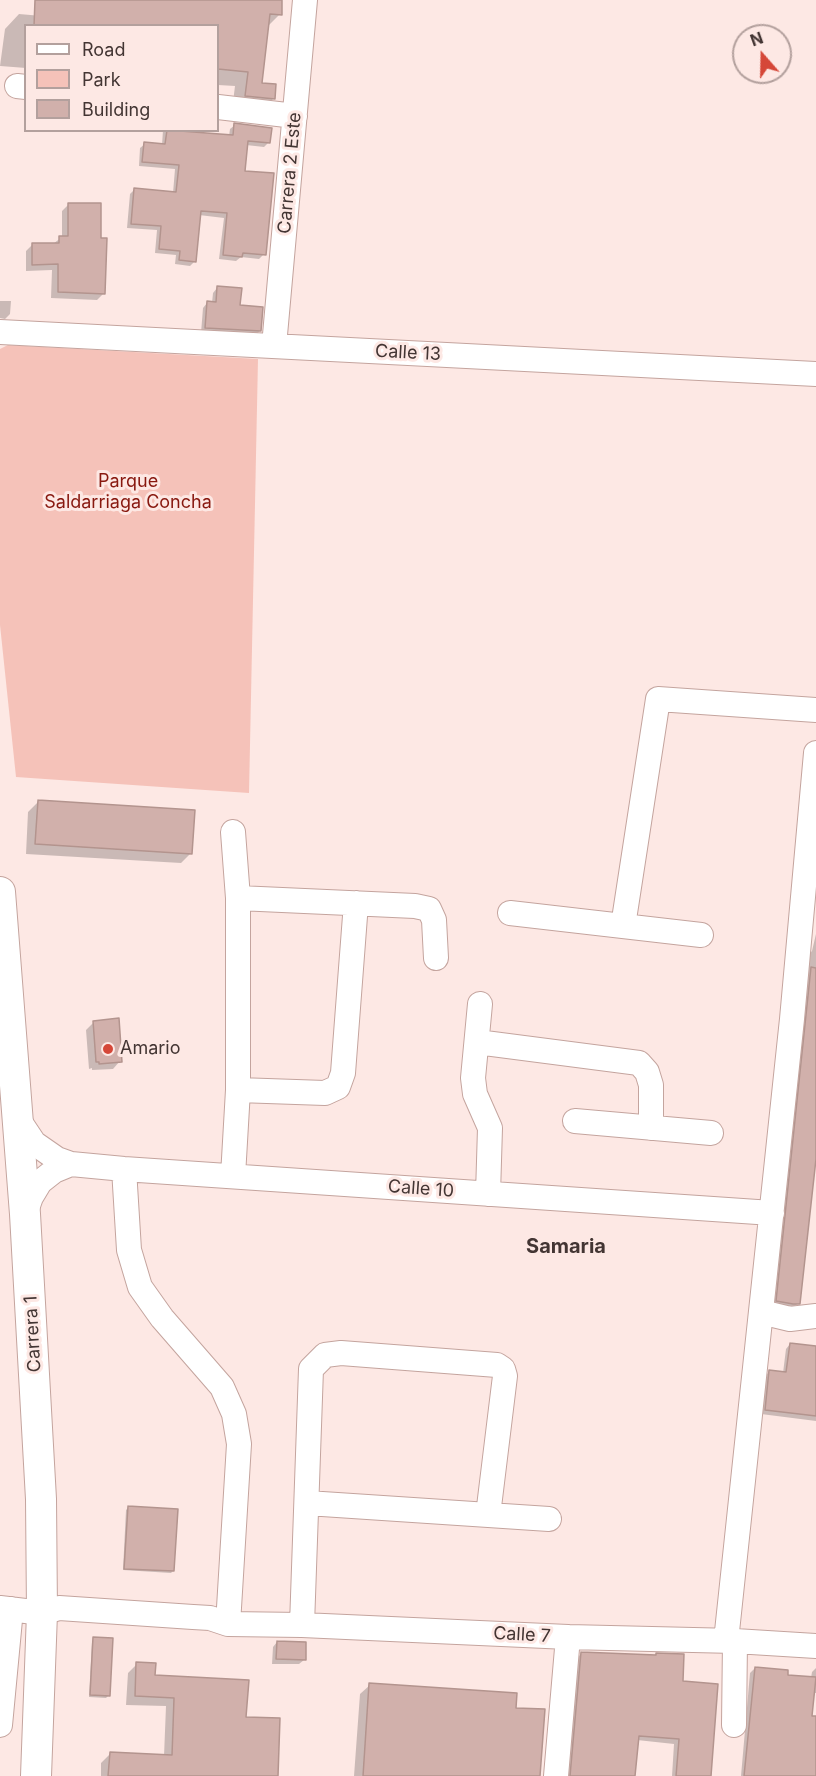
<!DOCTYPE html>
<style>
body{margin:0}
#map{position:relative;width:816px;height:1776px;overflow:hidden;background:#fde8e4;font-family:Inter,sans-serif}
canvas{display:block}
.legend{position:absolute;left:24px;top:24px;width:195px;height:108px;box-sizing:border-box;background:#fde8e4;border:2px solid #b3a09d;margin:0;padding:8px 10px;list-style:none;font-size:18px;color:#433533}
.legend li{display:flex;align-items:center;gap:12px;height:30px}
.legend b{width:30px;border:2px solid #b3a09d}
.north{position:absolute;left:732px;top:24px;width:60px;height:60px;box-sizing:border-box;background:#fde8e4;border:2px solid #b3a09d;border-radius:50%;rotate:340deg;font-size:16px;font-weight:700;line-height:24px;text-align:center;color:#433533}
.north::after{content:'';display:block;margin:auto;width:21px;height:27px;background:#d54738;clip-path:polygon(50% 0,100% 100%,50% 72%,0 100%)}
</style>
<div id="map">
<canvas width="816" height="1776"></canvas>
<ul class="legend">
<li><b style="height:8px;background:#fff"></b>Road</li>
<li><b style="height:16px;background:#f5c2b9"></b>Park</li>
<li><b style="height:16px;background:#d1b0ab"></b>Building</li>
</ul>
<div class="north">N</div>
</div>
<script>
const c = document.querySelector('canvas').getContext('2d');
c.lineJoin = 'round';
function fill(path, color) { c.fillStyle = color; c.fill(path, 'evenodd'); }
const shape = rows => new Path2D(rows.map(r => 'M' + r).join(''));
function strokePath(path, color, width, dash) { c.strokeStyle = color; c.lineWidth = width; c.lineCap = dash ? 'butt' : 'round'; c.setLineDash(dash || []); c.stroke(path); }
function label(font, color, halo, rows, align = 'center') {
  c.font = font + ' Inter,sans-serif'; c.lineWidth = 6; c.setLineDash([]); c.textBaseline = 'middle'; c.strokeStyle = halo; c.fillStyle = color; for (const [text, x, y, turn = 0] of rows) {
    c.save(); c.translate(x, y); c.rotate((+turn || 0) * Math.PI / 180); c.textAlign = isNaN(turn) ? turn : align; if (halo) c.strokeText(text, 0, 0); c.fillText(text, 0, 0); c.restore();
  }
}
const green = shape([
 [8,345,258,359,249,793,16,777,0,625,0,349]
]);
const shadow = shape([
 [53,0,281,0,280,14,267,27,260,84,273,99,259,113,232,110,235,86,218,85,218,26],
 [19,14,42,16,42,26,26,26,26,68,0,66,5,29],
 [235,125,269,142,264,147,246,145,243,172,264,254,259,259,241,257,236,261,219,259,224,218,199,215,195,261,190,266,175,264,176,255,155,253,157,230,127,228,130,194,134,190,173,193,175,169,139,166,140,148,145,144,162,145,163,130,181,130,181,132,229,136,230,129],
 [69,204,99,240,104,293,97,300,51,298,52,270,26,271,26,251,33,244,53,244,62,237,62,211],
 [217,288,238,307,260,331,255,335,201,333,203,308,207,303,212,303,213,293],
 [0,301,11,301,10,314,5,319,0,318],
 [38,802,191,853,181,863,26,854,28,812],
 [816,934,816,1159,798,1303,793,1308,772,1306,808,955,812,951],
 [93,1023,120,1061,113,1069,92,1070,92,1068,89,1069,86,1030],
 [790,1344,816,1348,816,1421,761,1414,765,1376,770,1371,783,1373,786,1349],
 [128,1508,173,1571,171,1573,123,1570,126,1510],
 [94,1639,108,1696,106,1698,89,1697,92,1641],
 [277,1642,304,1660,299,1664,272,1664,273,1647],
 [582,1653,681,1683,710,1776,672,1776,674,1744,637,1740,634,1776,566,1776,577,1658],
 [137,1664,154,1677,245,1718,276,1776,101,1776,101,1763,110,1754,164,1756,166,1706,126,1705,128,1673],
 [755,1668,786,1676,811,1678,812,1672,816,1668,816,1693,813,1693,811,1717,816,1718,816,1776,741,1776,750,1673],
 [370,1685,515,1709,539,1776,354,1776,360,1694]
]);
const building = shape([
 [35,0,282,0,282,15,270,14,262,83,276,84,275,99,245,96,248,72,218,69,218,26,34,26,35,0],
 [234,123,272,128,270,143,248,141,245,171,274,173,266,255,243,253,242,257,223,255,227,213,201,211,196,262,179,260,180,251,159,249,161,226,131,224,134,188,176,192,179,165,142,162,144,142,165,144,167,130,233,135,234,123],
 [68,203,101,203,101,238,107,238,105,294,58,292,58,264,32,265,32,243,59,243,59,236,68,236,68,203],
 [217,286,242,288,240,305,263,307,261,331,205,328,207,301,216,302,217,286],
 [38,800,195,810,192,854,35,844,38,800],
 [811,967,816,968,816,1159,800,1304,793,1304,776,1301,811,967],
 [119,1018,122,1062,99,1064,99,1062,96,1062,93,1021,119,1018],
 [790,1343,816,1346,816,1416,765,1410,769,1370,786,1372,790,1343],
 [128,1506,178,1509,174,1571,124,1569,128,1506],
 [93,1637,113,1638,110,1696,90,1695,93,1637],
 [277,1641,306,1642,306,1660,276,1659,277,1641],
 [581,1652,656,1655,656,1653,684,1654,683,1681,718,1684,711,1776,676,1776,679,1739,639,1736,635,1776,570,1776,581,1652],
 [136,1662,156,1663,155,1675,249,1680,246,1717,280,1718,278,1776,108,1776,110,1752,172,1755,174,1698,135,1696,136,1662],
 [755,1667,788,1670,788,1675,816,1677,812,1716,816,1716,816,1776,744,1776,755,1667],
 [369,1683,517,1693,516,1708,545,1709,540,1776,363,1776,369,1683]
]);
const minor = shape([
 [17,86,26,87],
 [218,107,295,116],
 [0,332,816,374],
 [274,346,305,0],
 [238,898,415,906,429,909,434,920,436,958],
 [510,913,701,935],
 [623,926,658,699,816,710],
 [480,1004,473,1078,475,1094,490,1128,488,1194],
 [477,1042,639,1063,647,1072,651,1085,651,1128],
 [238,1090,325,1093,338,1087,343,1073,356,903],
 [18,1119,34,1143,57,1159,71,1164,124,1169,772,1213],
 [575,1121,711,1133],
 [124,1169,129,1250,140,1287,162,1318,222,1387,234,1414,239,1444,228,1624],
 [233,1176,238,1090,238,898,233,832],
 [25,1214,31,1197,40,1182,54,1171,71,1164],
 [761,1312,790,1319,816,1316],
 [307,1503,549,1519],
 [0,1608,42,1613,59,1608,193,1617,210,1618,228,1624,302,1625,568,1637,735,1641,816,1646],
 [302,1625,311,1369,325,1355,341,1353,497,1365,503,1369,505,1376,488,1515],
 [726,1641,792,1019,816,753],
 [0,1725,11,1609],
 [734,1725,735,1641],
 [556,1776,568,1637]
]);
const major = shape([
 [0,892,25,1214,41,1499,42,1613,36,1776]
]);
const markers = [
 [108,1049,6,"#d54738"]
];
const streetNames = [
 ["Carrera 2 Este",290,173,-85],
 ["Calle 13",408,353,3],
 ["Calle 10",421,1189,4],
 ["Carrera 1",33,1334,-93],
 ["Calle 7",522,1635,3]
];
const parkNames = [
 ["Parque",128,482],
 ["Saldarriaga Concha",128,503]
];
const poiNames = [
 ["Amario",120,1049]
];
const neighbourhoodNames = [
 ["Samaria",566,1247]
];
fill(green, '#f5c2b9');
fill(shadow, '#0003');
fill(building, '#d1b0ab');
strokePath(building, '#b3948e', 1.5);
strokePath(minor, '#c4a49e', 26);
strokePath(major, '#c4a49e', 32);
strokePath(minor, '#fff', 24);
strokePath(major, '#fff', 30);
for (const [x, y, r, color] of markers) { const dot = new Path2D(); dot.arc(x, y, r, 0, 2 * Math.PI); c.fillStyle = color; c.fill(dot); strokePath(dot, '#fde8e4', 2); }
label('18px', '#433533', '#fde8e4', streetNames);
label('18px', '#88180f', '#fde8e4', parkNames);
label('18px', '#433533', '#fde8e4', poiNames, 'left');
label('bold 20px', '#433533', '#fde8e4', neighbourhoodNames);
</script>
